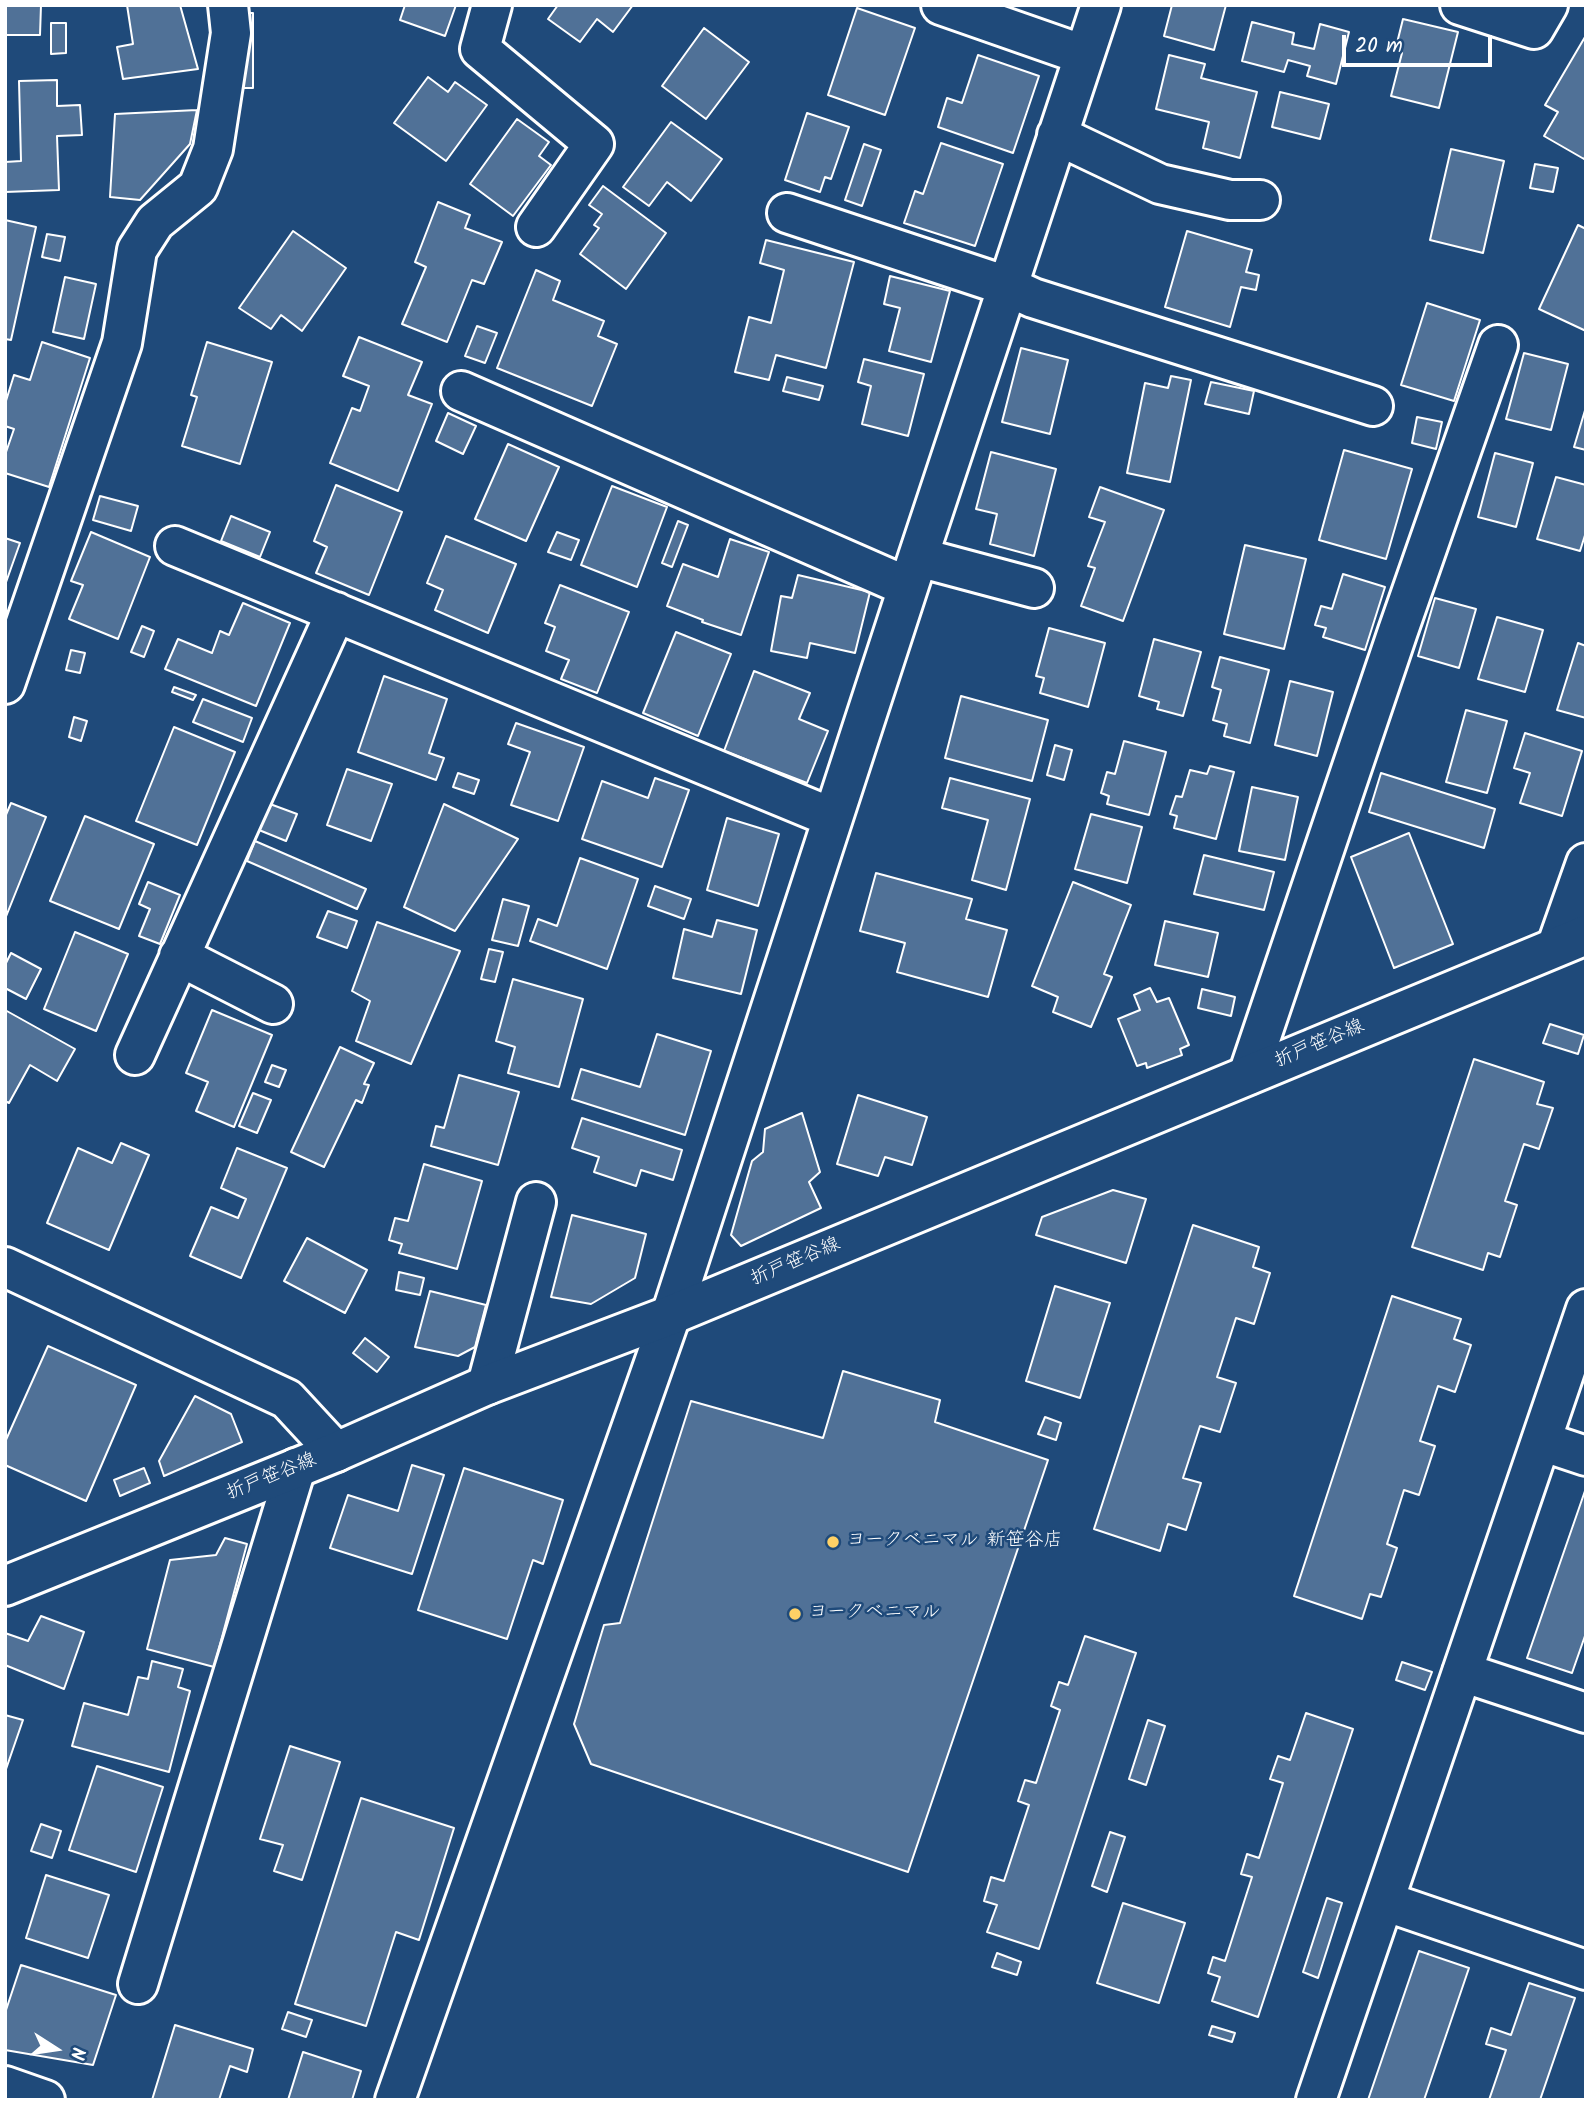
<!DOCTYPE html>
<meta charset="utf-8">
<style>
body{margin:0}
#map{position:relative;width:1591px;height:2105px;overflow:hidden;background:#1f4a7a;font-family:Kalam,sans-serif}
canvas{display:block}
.frame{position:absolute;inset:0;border:7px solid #fff;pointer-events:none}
.north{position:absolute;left:21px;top:2014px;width:70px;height:70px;-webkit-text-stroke:5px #1f4a7a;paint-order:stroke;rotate:102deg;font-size:19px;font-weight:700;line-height:28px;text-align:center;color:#fff}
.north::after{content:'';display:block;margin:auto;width:24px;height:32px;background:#fff;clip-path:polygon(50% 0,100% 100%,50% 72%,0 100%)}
.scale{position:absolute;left:1342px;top:35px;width:150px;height:32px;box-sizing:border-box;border:4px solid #fff;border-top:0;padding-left:9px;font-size:21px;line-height:24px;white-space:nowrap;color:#fff;-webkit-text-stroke:5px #1f4a7a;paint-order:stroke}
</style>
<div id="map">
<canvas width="1591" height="2105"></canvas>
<div class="frame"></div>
<div class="north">N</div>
<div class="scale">20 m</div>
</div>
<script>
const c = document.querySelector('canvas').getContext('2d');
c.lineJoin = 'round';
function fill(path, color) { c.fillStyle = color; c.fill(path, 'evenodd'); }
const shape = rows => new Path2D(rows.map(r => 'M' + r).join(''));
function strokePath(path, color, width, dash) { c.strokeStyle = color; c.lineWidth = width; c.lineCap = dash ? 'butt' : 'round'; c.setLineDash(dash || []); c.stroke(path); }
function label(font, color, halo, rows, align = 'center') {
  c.font = font + ' Kalam,"Klee One",sans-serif'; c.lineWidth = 5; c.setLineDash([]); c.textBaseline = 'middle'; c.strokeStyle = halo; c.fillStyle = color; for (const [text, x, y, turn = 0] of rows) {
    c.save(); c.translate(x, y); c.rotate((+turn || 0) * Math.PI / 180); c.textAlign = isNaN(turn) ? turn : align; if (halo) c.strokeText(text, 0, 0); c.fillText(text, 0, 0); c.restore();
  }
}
const building = shape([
 [5,5,41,5,40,35,5,35,5,5],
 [127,5,180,5,198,69,123,79,117,47,133,44,127,5],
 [405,5,456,5,445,36,400,20,405,5],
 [558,5,633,5,613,32,597,19,580,42,548,19,558,5],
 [1172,5,1226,5,1214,50,1164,36,1172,5],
 [857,8,915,28,885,115,828,95,857,8],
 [240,13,253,13,253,88,241,88,240,13],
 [1403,19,1458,32,1439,108,1391,96,1402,53,1395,51,1403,19],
 [1252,22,1294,33,1292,44,1314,49,1320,24,1349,32,1336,84,1307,76,1310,66,1288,60,1284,72,1242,61,1252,22],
 [51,23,66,23,66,53,51,54,51,23],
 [704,28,749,62,706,119,662,86,704,28],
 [1585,37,1586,155,1584,159,1544,136,1558,112,1545,105,1585,37],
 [978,55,1039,76,1013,153,938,127,947,98,962,103,978,55],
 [1169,55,1205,64,1201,78,1257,92,1240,158,1203,148,1209,122,1156,109,1169,55],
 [428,77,448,92,455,82,487,105,446,161,394,123,428,77],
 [57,80,57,106,80,105,82,135,57,136,59,190,5,192,5,162,21,161,19,81,57,80],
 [1280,92,1329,104,1320,139,1272,127,1280,92],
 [197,110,190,144,140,200,110,197,115,114,197,110],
 [807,113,849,127,831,179,825,177,820,192,785,180,807,113],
 [517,119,549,142,539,156,551,165,513,216,470,184,517,119],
 [671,122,722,159,691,201,667,182,649,206,623,187,671,122],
 [941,143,1003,164,975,246,904,223,915,191,923,194,941,143],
 [864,144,881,150,862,206,845,200,864,144],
 [1451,149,1504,161,1483,253,1430,240,1451,149],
 [1535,164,1558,168,1553,192,1530,188,1535,164],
 [603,186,666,233,626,289,580,254,599,228,594,225,602,214,589,205,603,186],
 [438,202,470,215,465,228,502,242,484,284,472,280,447,342,402,324,426,267,415,262,438,202],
 [5,220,36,227,11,340,5,339,5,220],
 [1578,225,1586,229,1586,331,1539,309,1578,225],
 [293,231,346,268,302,331,281,315,271,329,239,308,293,231],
 [1187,231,1252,250,1246,272,1259,275,1256,290,1241,287,1230,327,1165,307,1187,231],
 [47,234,65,237,60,261,42,257,47,234],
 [766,240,854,262,826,368,776,355,769,380,735,372,749,317,771,323,784,270,760,263,766,240],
 [536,270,560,281,553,300,604,321,598,336,617,344,592,406,497,368,536,270],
 [890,276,950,291,931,362,889,351,900,308,884,304,890,276],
 [65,277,96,284,84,339,53,332,65,277],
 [1427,303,1480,320,1454,401,1401,385,1427,303],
 [477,326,497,333,485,363,465,356,477,326],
 [359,337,422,362,408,395,432,404,398,491,330,463,352,408,360,411,369,386,343,376,359,337],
 [42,342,90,358,49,487,5,473,5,455,14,429,5,426,5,404,14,375,30,380,42,342],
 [207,342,272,362,240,464,182,446,197,397,191,395,207,342],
 [1021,348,1068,360,1050,434,1002,422,1021,348],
 [1524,353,1568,364,1551,430,1506,419,1524,353],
 [864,359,924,374,908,436,862,424,871,386,858,382,864,359],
 [1171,376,1191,380,1170,482,1127,473,1145,383,1168,388,1171,376],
 [787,377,823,386,819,400,783,391,787,377],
 [1211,382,1254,391,1249,414,1205,404,1211,382],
 [1586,407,1586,450,1574,447,1586,407],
 [448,413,476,426,463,454,436,441,448,413],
 [1417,417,1442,422,1436,449,1412,443,1417,417],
 [508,444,559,467,526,541,475,519,508,444],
 [1344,450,1412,469,1386,559,1319,540,1344,450],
 [991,452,1056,469,1034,556,990,544,997,514,976,509,991,452],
 [1495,453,1533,463,1516,527,1478,517,1495,453],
 [1556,477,1586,485,1586,532,1580,551,1537,539,1556,477],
 [336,485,402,512,369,595,316,573,327,547,314,541,336,485],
 [612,486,667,507,637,587,581,565,612,486],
 [1100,487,1164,510,1123,621,1081,606,1095,568,1088,566,1105,522,1089,517,1100,487],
 [100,496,138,506,131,531,93,520,100,496],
 [231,516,270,532,260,557,221,541,231,516],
 [678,521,688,525,672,567,662,563,678,521],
 [91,532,150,557,118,639,69,619,83,585,71,581,91,532],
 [557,532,579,540,571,560,548,552,557,532],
 [446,536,516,564,488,633,435,610,443,590,427,583,446,536],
 [5,538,20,543,5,585,5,538],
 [730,539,769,552,741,635,702,622,703,620,667,606,683,564,718,577,730,539],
 [1245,545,1306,559,1284,649,1224,634,1245,545],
 [1343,574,1385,587,1365,650,1323,637,1326,628,1315,625,1321,606,1332,609,1343,574],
 [798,575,870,592,855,653,810,643,807,658,771,651,781,596,792,598,798,575],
 [560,585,629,612,597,693,561,679,569,660,546,651,555,627,545,623,560,585],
 [1435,598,1476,609,1459,668,1418,656,1435,598],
 [243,603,290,623,256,706,165,669,178,639,212,653,220,631,229,635,243,603],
 [1497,617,1543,630,1525,692,1478,679,1497,617],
 [142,626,154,631,144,657,131,652,142,626],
 [1049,628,1105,643,1088,707,1040,693,1044,678,1036,676,1049,628],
 [676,632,731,654,698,736,643,713,676,632],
 [1154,639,1201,652,1183,716,1157,709,1159,702,1139,696,1154,639],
 [1578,643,1586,646,1586,718,1557,710,1578,643],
 [71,650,85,653,80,673,66,670,71,650],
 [1220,657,1269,670,1250,743,1224,736,1227,724,1213,720,1221,690,1212,687,1220,657],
 [754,671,810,693,799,719,828,731,807,783,724,751,754,671],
 [384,676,447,699,429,753,444,758,436,780,358,752,384,676],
 [1290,681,1333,692,1317,756,1275,745,1290,681],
 [174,687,196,695,193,700,172,692,174,687],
 [961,696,1048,720,1032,781,945,758,961,696],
 [203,699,252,718,243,742,193,722,203,699],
 [1466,710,1507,721,1487,793,1446,782,1466,710],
 [74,717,87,721,81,741,69,737,74,717],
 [516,723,584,747,558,821,511,805,530,752,508,744,516,723],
 [174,727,235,752,197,845,136,821,174,727],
 [1525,733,1582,751,1562,816,1520,803,1530,773,1514,768,1525,733],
 [1124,741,1166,752,1149,815,1107,804,1109,796,1101,793,1107,772,1115,774,1124,741],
 [1055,745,1072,750,1064,780,1047,775,1055,745],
 [1210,766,1234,772,1216,839,1174,828,1177,816,1170,814,1176,796,1182,797,1190,770,1207,774,1210,766],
 [347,769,392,784,371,841,327,825,347,769],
 [458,773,479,780,474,794,453,787,458,773],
 [1381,773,1495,809,1484,848,1369,812,1381,773],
 [655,778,689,790,662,867,582,839,602,781,648,798,655,778],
 [950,778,1030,799,1006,890,972,880,988,820,942,808,950,778],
 [1252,787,1298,797,1285,860,1239,851,1252,787],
 [11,803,46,817,5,919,5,817,11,803],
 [270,804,297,814,286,841,259,830,270,804],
 [444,804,518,839,455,931,404,907,444,804],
 [1091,814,1142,827,1127,883,1075,869,1091,814],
 [85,816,154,844,119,929,50,901,85,816],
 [727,818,779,834,758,906,707,890,727,818],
 [1409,833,1453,944,1394,968,1351,857,1409,833],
 [255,841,366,889,357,909,247,861,255,841],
 [1204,855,1274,872,1264,910,1194,894,1204,855],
 [580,858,638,879,607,969,530,941,538,919,557,926,580,858],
 [876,873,972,899,966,919,1007,930,988,997,897,972,905,943,860,931,876,873],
 [148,882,180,895,160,944,139,936,150,909,139,904,148,882],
 [1073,882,1131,905,1104,974,1112,977,1091,1027,1053,1012,1058,997,1032,986,1073,882],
 [655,886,691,899,684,919,648,906,655,886],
 [503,899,529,906,518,946,492,940,503,899],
 [328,911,357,921,347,948,317,937,328,911],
 [717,920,757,930,741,994,673,978,684,929,712,937,717,920],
 [1165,921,1218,933,1208,977,1155,965,1165,921],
 [377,922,460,951,411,1064,356,1041,370,1001,352,991,377,922],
 [75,932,128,954,96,1031,44,1009,75,932],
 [489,949,503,952,495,982,481,979,489,949],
 [11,953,41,969,26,999,5,988,5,965,11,953],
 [513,979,583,999,559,1087,508,1073,515,1047,496,1041,513,979],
 [1150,988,1157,1002,1169,998,1189,1045,1180,1049,1182,1055,1147,1068,1146,1063,1137,1066,1118,1019,1140,1010,1134,995,1150,988],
 [1202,989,1235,997,1231,1016,1198,1008,1202,989],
 [5,1010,75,1049,57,1081,30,1065,9,1103,5,1101,5,1010],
 [212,1010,272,1035,234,1127,196,1111,208,1082,186,1073,212,1010],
 [1550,1024,1584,1035,1578,1054,1543,1043,1550,1024],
 [657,1034,711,1051,685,1135,572,1099,581,1069,640,1087,657,1034],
 [340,1047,374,1063,364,1084,369,1085,362,1103,356,1100,324,1167,291,1152,340,1047],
 [1474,1059,1544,1082,1537,1104,1553,1108,1539,1149,1524,1144,1505,1201,1517,1205,1500,1257,1488,1253,1483,1270,1412,1247,1474,1059],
 [272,1065,286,1070,279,1087,265,1082,272,1065],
 [459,1075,519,1092,498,1165,431,1146,436,1126,444,1128,459,1075],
 [253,1093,271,1100,257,1133,239,1126,253,1093],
 [858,1095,927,1117,912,1165,885,1157,878,1176,837,1164,858,1095],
 [802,1113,820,1172,809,1182,821,1208,741,1246,731,1235,752,1161,763,1152,765,1129,802,1113],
 [582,1118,682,1150,673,1180,641,1170,636,1186,594,1172,599,1157,572,1148,582,1118],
 [121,1143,149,1155,109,1250,47,1223,78,1148,112,1163,121,1143],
 [237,1148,287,1168,241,1278,190,1256,211,1207,238,1218,246,1199,221,1188,237,1148],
 [424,1164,482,1181,457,1269,399,1253,402,1244,389,1240,395,1218,408,1221,424,1164],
 [1113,1190,1146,1199,1126,1263,1036,1235,1042,1217,1113,1190],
 [572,1215,646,1234,635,1278,591,1304,551,1297,572,1215],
 [1193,1225,1259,1247,1253,1267,1270,1273,1254,1324,1236,1318,1217,1377,1236,1383,1220,1432,1200,1426,1183,1478,1201,1483,1186,1530,1168,1524,1160,1551,1094,1529,1193,1225],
 [307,1238,367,1270,345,1313,284,1281,307,1238],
 [399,1272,424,1278,420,1295,396,1290,399,1272],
 [1055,1286,1110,1303,1080,1398,1026,1381,1055,1286],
 [430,1291,486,1305,475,1347,458,1356,415,1347,430,1291],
 [1392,1296,1461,1319,1454,1339,1471,1345,1455,1392,1438,1386,1420,1441,1435,1446,1419,1495,1404,1490,1387,1544,1397,1548,1381,1597,1370,1594,1362,1619,1294,1596,1392,1296],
 [365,1338,389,1357,377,1372,353,1353,365,1338],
 [48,1346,136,1385,86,1501,5,1465,5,1442,48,1346],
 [843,1371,940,1400,935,1422,1048,1460,908,1872,591,1764,574,1724,604,1625,620,1623,691,1401,823,1438,843,1371],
 [195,1396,231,1414,242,1442,164,1476,159,1461,195,1396],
 [1045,1417,1061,1423,1056,1440,1038,1434,1045,1417],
 [412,1465,444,1475,412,1574,330,1548,348,1495,398,1511,412,1465],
 [144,1468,150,1483,120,1496,114,1480,144,1468],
 [464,1468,563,1500,543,1564,533,1560,507,1639,418,1610,464,1468],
 [1586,1488,1586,1633,1572,1673,1527,1658,1586,1488],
 [225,1538,247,1544,214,1667,147,1649,170,1560,216,1555,225,1538],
 [41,1616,84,1632,64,1689,5,1665,5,1633,28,1641,41,1616],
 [1085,1636,1136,1653,1039,1949,987,1932,997,1905,984,1901,991,1877,1004,1881,1029,1805,1018,1801,1025,1780,1036,1783,1060,1710,1051,1706,1059,1682,1068,1685,1085,1636],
 [152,1661,183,1669,178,1687,190,1691,169,1772,72,1746,84,1703,128,1715,138,1677,148,1679,152,1661],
 [1402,1662,1432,1672,1425,1690,1396,1680,1402,1662],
 [1306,1713,1353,1729,1258,2017,1212,2001,1220,1977,1208,1973,1213,1957,1225,1961,1252,1877,1241,1874,1247,1854,1259,1858,1283,1783,1270,1779,1278,1756,1290,1760,1306,1713],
 [5,1715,23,1720,5,1772,5,1715],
 [1148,1720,1165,1726,1146,1785,1129,1779,1148,1720],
 [290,1746,340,1762,302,1880,274,1871,283,1845,260,1839,290,1746],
 [97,1766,163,1787,136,1872,69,1850,97,1766],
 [361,1798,454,1828,419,1940,396,1932,366,2026,295,2004,361,1798],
 [41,1824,61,1831,52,1858,31,1851,41,1824],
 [1110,1832,1125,1837,1107,1892,1092,1886,1110,1832],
 [46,1875,109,1895,88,1958,26,1938,46,1875],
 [1327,1898,1342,1903,1318,1978,1303,1972,1327,1898],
 [1123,1903,1185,1923,1159,2003,1097,1983,1123,1903],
 [1419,1951,1469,1968,1424,2100,1368,2100,1419,1951],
 [997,1953,1021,1962,1017,1975,992,1967,997,1953],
 [21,1965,116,1995,93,2065,5,2050,5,2013,21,1965],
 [1529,1983,1575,1998,1540,2100,1489,2100,1506,2050,1486,2044,1491,2028,1511,2035,1529,1983],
 [288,2012,312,2020,306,2037,282,2029,288,2012],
 [175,2025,253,2049,247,2072,230,2066,219,2100,152,2100,175,2025],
 [1212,2026,1235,2033,1232,2042,1209,2035,1212,2026],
 [303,2052,361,2071,352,2100,288,2100,303,2052]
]);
const minor = shape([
 [492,5,480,49,594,144,536,227],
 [941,5,1084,55],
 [1460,5,1534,29,1548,5],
 [1057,135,1160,184,1230,200,1260,200],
 [787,213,1007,286,1033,298,1373,406],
 [461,391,908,587],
 [175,546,833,818],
 [918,557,1034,588],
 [5,684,122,343,137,250,155,222,198,187,213,149,231,33,228,5],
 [1557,945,1586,863],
 [179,956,273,1004],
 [135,1055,336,612],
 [1248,1075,1398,631,1498,345],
 [5,1267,287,1399,336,1452],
 [487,1385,536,1202],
 [1541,1441,1586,1456],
 [1462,1672,1586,1713],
 [1384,1901,1586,1970],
 [138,1984,296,1468],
 [5,2086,45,2100],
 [395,2100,671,1315,918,557,1101,5],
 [1316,2100,1586,1309]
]);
const major = shape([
 [5,1586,336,1452,487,1385,671,1315,1586,935]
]);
const markers = [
 [833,1542,7,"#ffd166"],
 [795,1614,7,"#ffd166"]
];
const streetNames = [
 ["折戸笹谷線",1320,1045,-23],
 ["折戸笹谷線",796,1263,-23],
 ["折戸笹谷線",272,1478,-22]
];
const poiNames = [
 ["ヨークベニマル 新笹谷店",847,1542],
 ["ヨークベニマル",809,1614]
];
fill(building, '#507197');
strokePath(building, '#fff', 2);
strokePath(minor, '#fff', 44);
strokePath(major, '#fff', 44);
strokePath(minor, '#1f4a7a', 38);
strokePath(major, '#1f4a7a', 38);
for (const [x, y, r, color] of markers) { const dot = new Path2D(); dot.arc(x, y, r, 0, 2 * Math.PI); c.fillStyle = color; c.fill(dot); strokePath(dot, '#1f4a7a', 2.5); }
label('19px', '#fff', '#1f4a7a', streetNames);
label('19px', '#fff', '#1f4a7a', poiNames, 'left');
</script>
